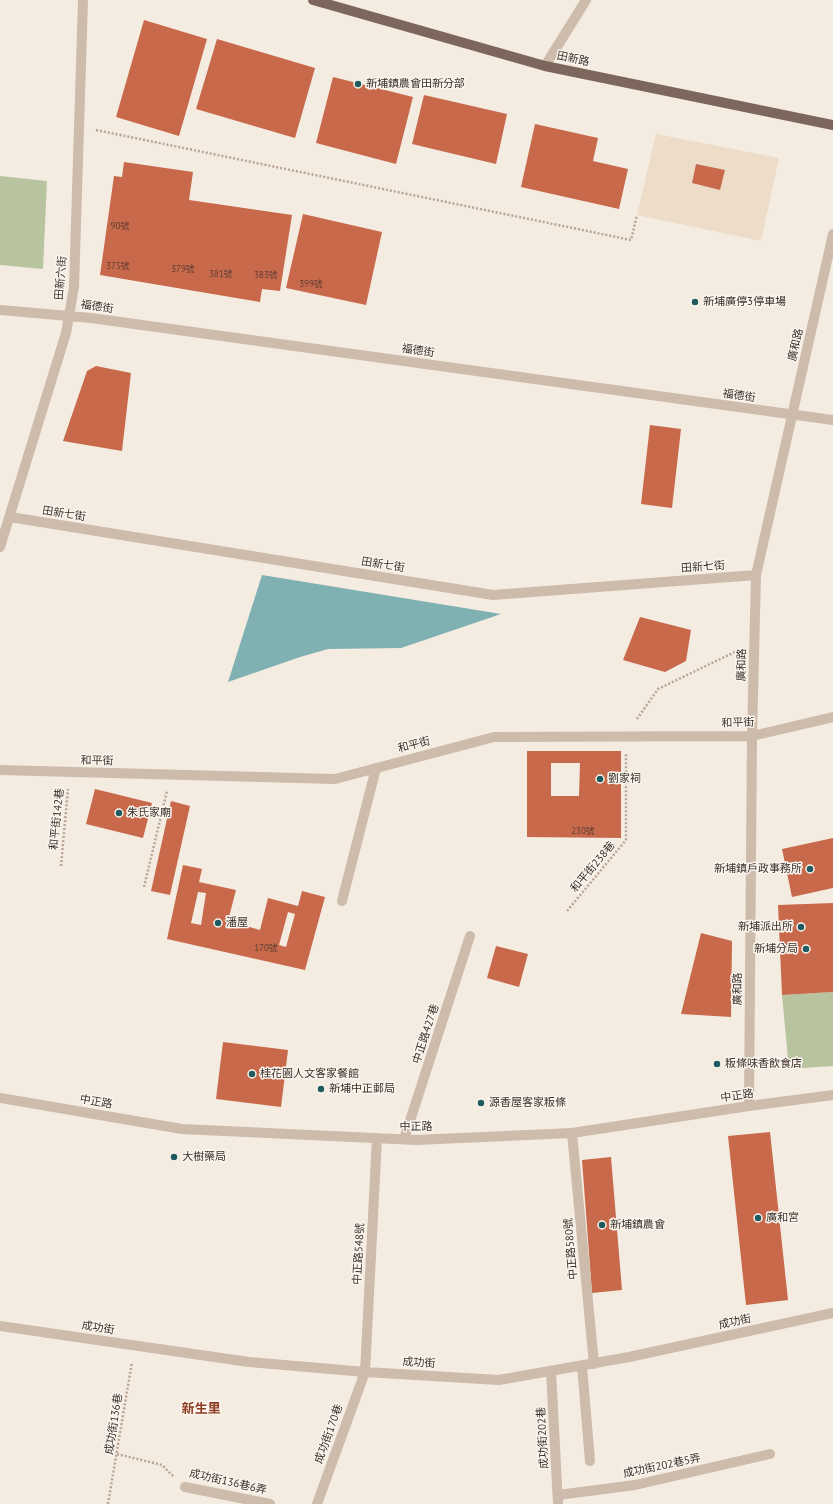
<!DOCTYPE html>
<meta charset="utf-8">
<style>
body{margin:0}
canvas{display:block;background:#f4ebe1}
</style>
<canvas width="833" height="1504"></canvas>
<script>
const c = document.querySelector('canvas').getContext('2d');
c.lineJoin = 'round';
function fill(path, color) { c.fillStyle = color; c.fill(path, 'evenodd'); }
const shape = rows => new Path2D(rows.map(r => 'M' + r).join(''));
function strokePath(path, color, width, dash) { c.strokeStyle = color; c.lineWidth = width; c.lineCap = dash ? 'butt' : 'round'; c.setLineDash(dash || []); c.stroke(path); }
function label(font, color, halo, rows, align = 'center') {
  c.font = font + ' "PT Sans","Noto Sans TC",sans-serif'; c.lineWidth = 3; c.setLineDash([]); c.textBaseline = 'middle'; c.strokeStyle = halo; c.fillStyle = color; for (const [text, x, y, turn = 0] of rows) {
    c.save(); c.translate(x, y); c.rotate((+turn || 0) * Math.PI / 180); c.textAlign = isNaN(turn) ? turn : align; if (halo) c.strokeText(text, 0, 0); c.fillText(text, 0, 0); c.restore();
  }
}
const green = shape([
 [0,176,47,181,43,269,0,265],
 [833,992,833,1066,789,1069,782,995]
]);
const plaza = shape([
 [656,134,779,158,761,241,637,215]
]);
const water = shape([
 [262,575,501,614,401,648,328,649,300,657,228,682]
]);
const building = shape([
 [144,20,207,39,179,136,116,117],
 [217,39,315,68,295,138,196,109],
 [333,77,413,97,396,164,316,143],
 [424,95,507,114,496,164,412,144],
 [535,124,598,138,593,161,628,169,619,209,521,187],
 [124,162,193,172,189,200,292,215,280,291,262,289,260,302,100,275,114,176,122,177],
 [696,164,725,170,720,190,692,183],
 [303,214,382,232,366,305,286,288],
 [96,366,131,373,122,451,63,441,87,371],
 [650,425,681,429,672,508,641,504],
 [640,617,691,630,686,661,665,672,623,660],
 [527,751,621,751,621,838,527,837],
 [551,763,580,763,579,796,551,796],
 [95,789,152,803,143,838,86,824],
 [171,801,190,806,170,895,151,891],
 [833,838,833,888,792,897,782,849],
 [183,865,202,869,199,882,236,890,228,921,260,930,268,898,298,906,302,891,325,897,305,970,167,939],
 [198,892,206,893,201,925,191,923],
 [288,912,295,914,286,947,279,945],
 [833,903,833,992,782,995,778,905],
 [701,933,732,941,731,1017,681,1014],
 [496,946,528,954,519,987,487,978],
 [223,1042,288,1050,281,1107,216,1099],
 [770,1132,788,1300,746,1305,728,1136],
 [611,1157,622,1290,592,1293,582,1160]
]);
const path = shape([
 [96,130,631,240,637,215],
 [637,719,658,689,737,651],
 [61,866,68,789],
 [144,887,167,791],
 [567,911,626,840,626,753],
 [117,1454,162,1465,173,1476],
 [108,1504,132,1362]
]);
const minor = shape([
 [545,66,586,0],
 [0,310,91,318,833,420],
 [10,517,493,595,756,575],
 [0,547,66,333,74,287,83,0],
 [0,770,335,779,494,737,752,736,833,717],
 [342,901,376,768],
 [0,1098,182,1129,416,1140,572,1133,749,1106,833,1095],
 [749,1106,752,736,756,575,833,234],
 [572,1133,594,1364],
 [404,1139,470,936],
 [0,1326,249,1362,365,1372,499,1380,629,1357,833,1313],
 [582,1366,590,1461],
 [551,1371,558,1504],
 [185,1487,270,1504],
 [558,1495,635,1485,770,1454],
 [317,1504,365,1372,377,1138]
]);
const major = shape([
 [313,0,545,66,833,125]
]);
const markers = [
 [358,84,4,"#1f5a5e"],
 [695,302,4,"#1f5a5e"],
 [600,779,4,"#1f5a5e"],
 [119,813,4,"#1f5a5e"],
 [810,869,4,"#1f5a5e"],
 [218,923,4,"#1f5a5e"],
 [801,927,4,"#1f5a5e"],
 [806,949,4,"#1f5a5e"],
 [717,1064,4,"#1f5a5e"],
 [252,1074,4,"#1f5a5e"],
 [321,1089,4,"#1f5a5e"],
 [481,1103,4,"#1f5a5e"],
 [174,1157,4,"#1f5a5e"],
 [758,1218,4,"#1f5a5e"],
 [602,1225,4,"#1f5a5e"]
];
const numberNames = [
 ["90號",120,226],
 ["375號",118,266],
 ["379號",183,269],
 ["381號",221,274],
 ["383號",266,275],
 ["399號",311,284],
 ["230號",583,831],
 ["170號",266,948]
];
const streetNames = [
 ["田新路",573,59,12],
 ["田新六街",61,278,-85],
 ["福德街",97,307,8],
 ["廣和路",796,345,-77],
 ["福德街",418,351,8],
 ["福德街",739,396,8],
 ["田新七街",64,514,9],
 ["田新七街",383,565,9],
 ["田新七街",703,567,-4],
 ["廣和路",742,665,-89],
 ["和平街",738,723,-2],
 ["和平街",414,745,-15],
 ["和平街",97,761,1],
 ["和平街142巷",57,819,-84],
 ["和平街238巷",593,867,-50],
 ["廣和路",738,989,-90],
 ["中正路427巷",426,1034,-72],
 ["中正路",737,1096,-8],
 ["中正路",96,1102,10],
 ["中正路",416,1127],
 ["中正路580號",571,1249,-95],
 ["中正路548號",359,1254,-87],
 ["成功街",735,1322,-12],
 ["成功街",98,1328,9],
 ["成功街",419,1363,3],
 ["成功街136巷",114,1424,-81],
 ["成功街170巷",329,1434,-70],
 ["成功街202巷",543,1438,-93],
 ["成功街202巷5弄",662,1466,-12],
 ["成功街136巷6弄",228,1482,13]
];
const poiNames = [
 ["新埔鎮農會田新分部",366,84],
 ["新埔廣停3停車場",703,302],
 ["劉家祠",608,779],
 ["朱氏家廟",127,813],
 ["新埔鎮戶政事務所",802,869,"right"],
 ["潘屋",226,923],
 ["新埔派出所",793,927,"right"],
 ["新埔分局",798,949,"right"],
 ["粄條味香飲食店",725,1064],
 ["桂花園人文客家餐館",260,1074],
 ["新埔中正郵局",329,1089],
 ["源香屋客家粄條",489,1103],
 ["大樹藥局",182,1157],
 ["廣和宮",766,1218],
 ["新埔鎮農會",610,1225]
];
const quarterNames = [
 ["新生里",201,1409]
];
fill(green, '#b8c4a0');
fill(plaza, '#ecdcc8');
fill(water, '#7fb0b2');
fill(building, '#c8694b');
strokePath(path, '#b9a596', 2.5, [2, 2]);
strokePath(minor, '#cdbbac', 10);
strokePath(major, '#7d675c', 10);
for (const [x, y, r, color] of markers) { const dot = new Path2D(); dot.arc(x, y, r, 0, 2 * Math.PI); c.fillStyle = color; c.fill(dot); strokePath(dot, '#fbf5ee', 1.5); }
label('9px', '#5e3e33', null, numberNames);
label('11px', '#3b302b', '#fbf5ee', streetNames);
label('11px', '#3b302b', '#fbf5ee', poiNames, 'left');
label('bold 13px', '#8c3b22', '#fbf5ee', quarterNames);
</script>
